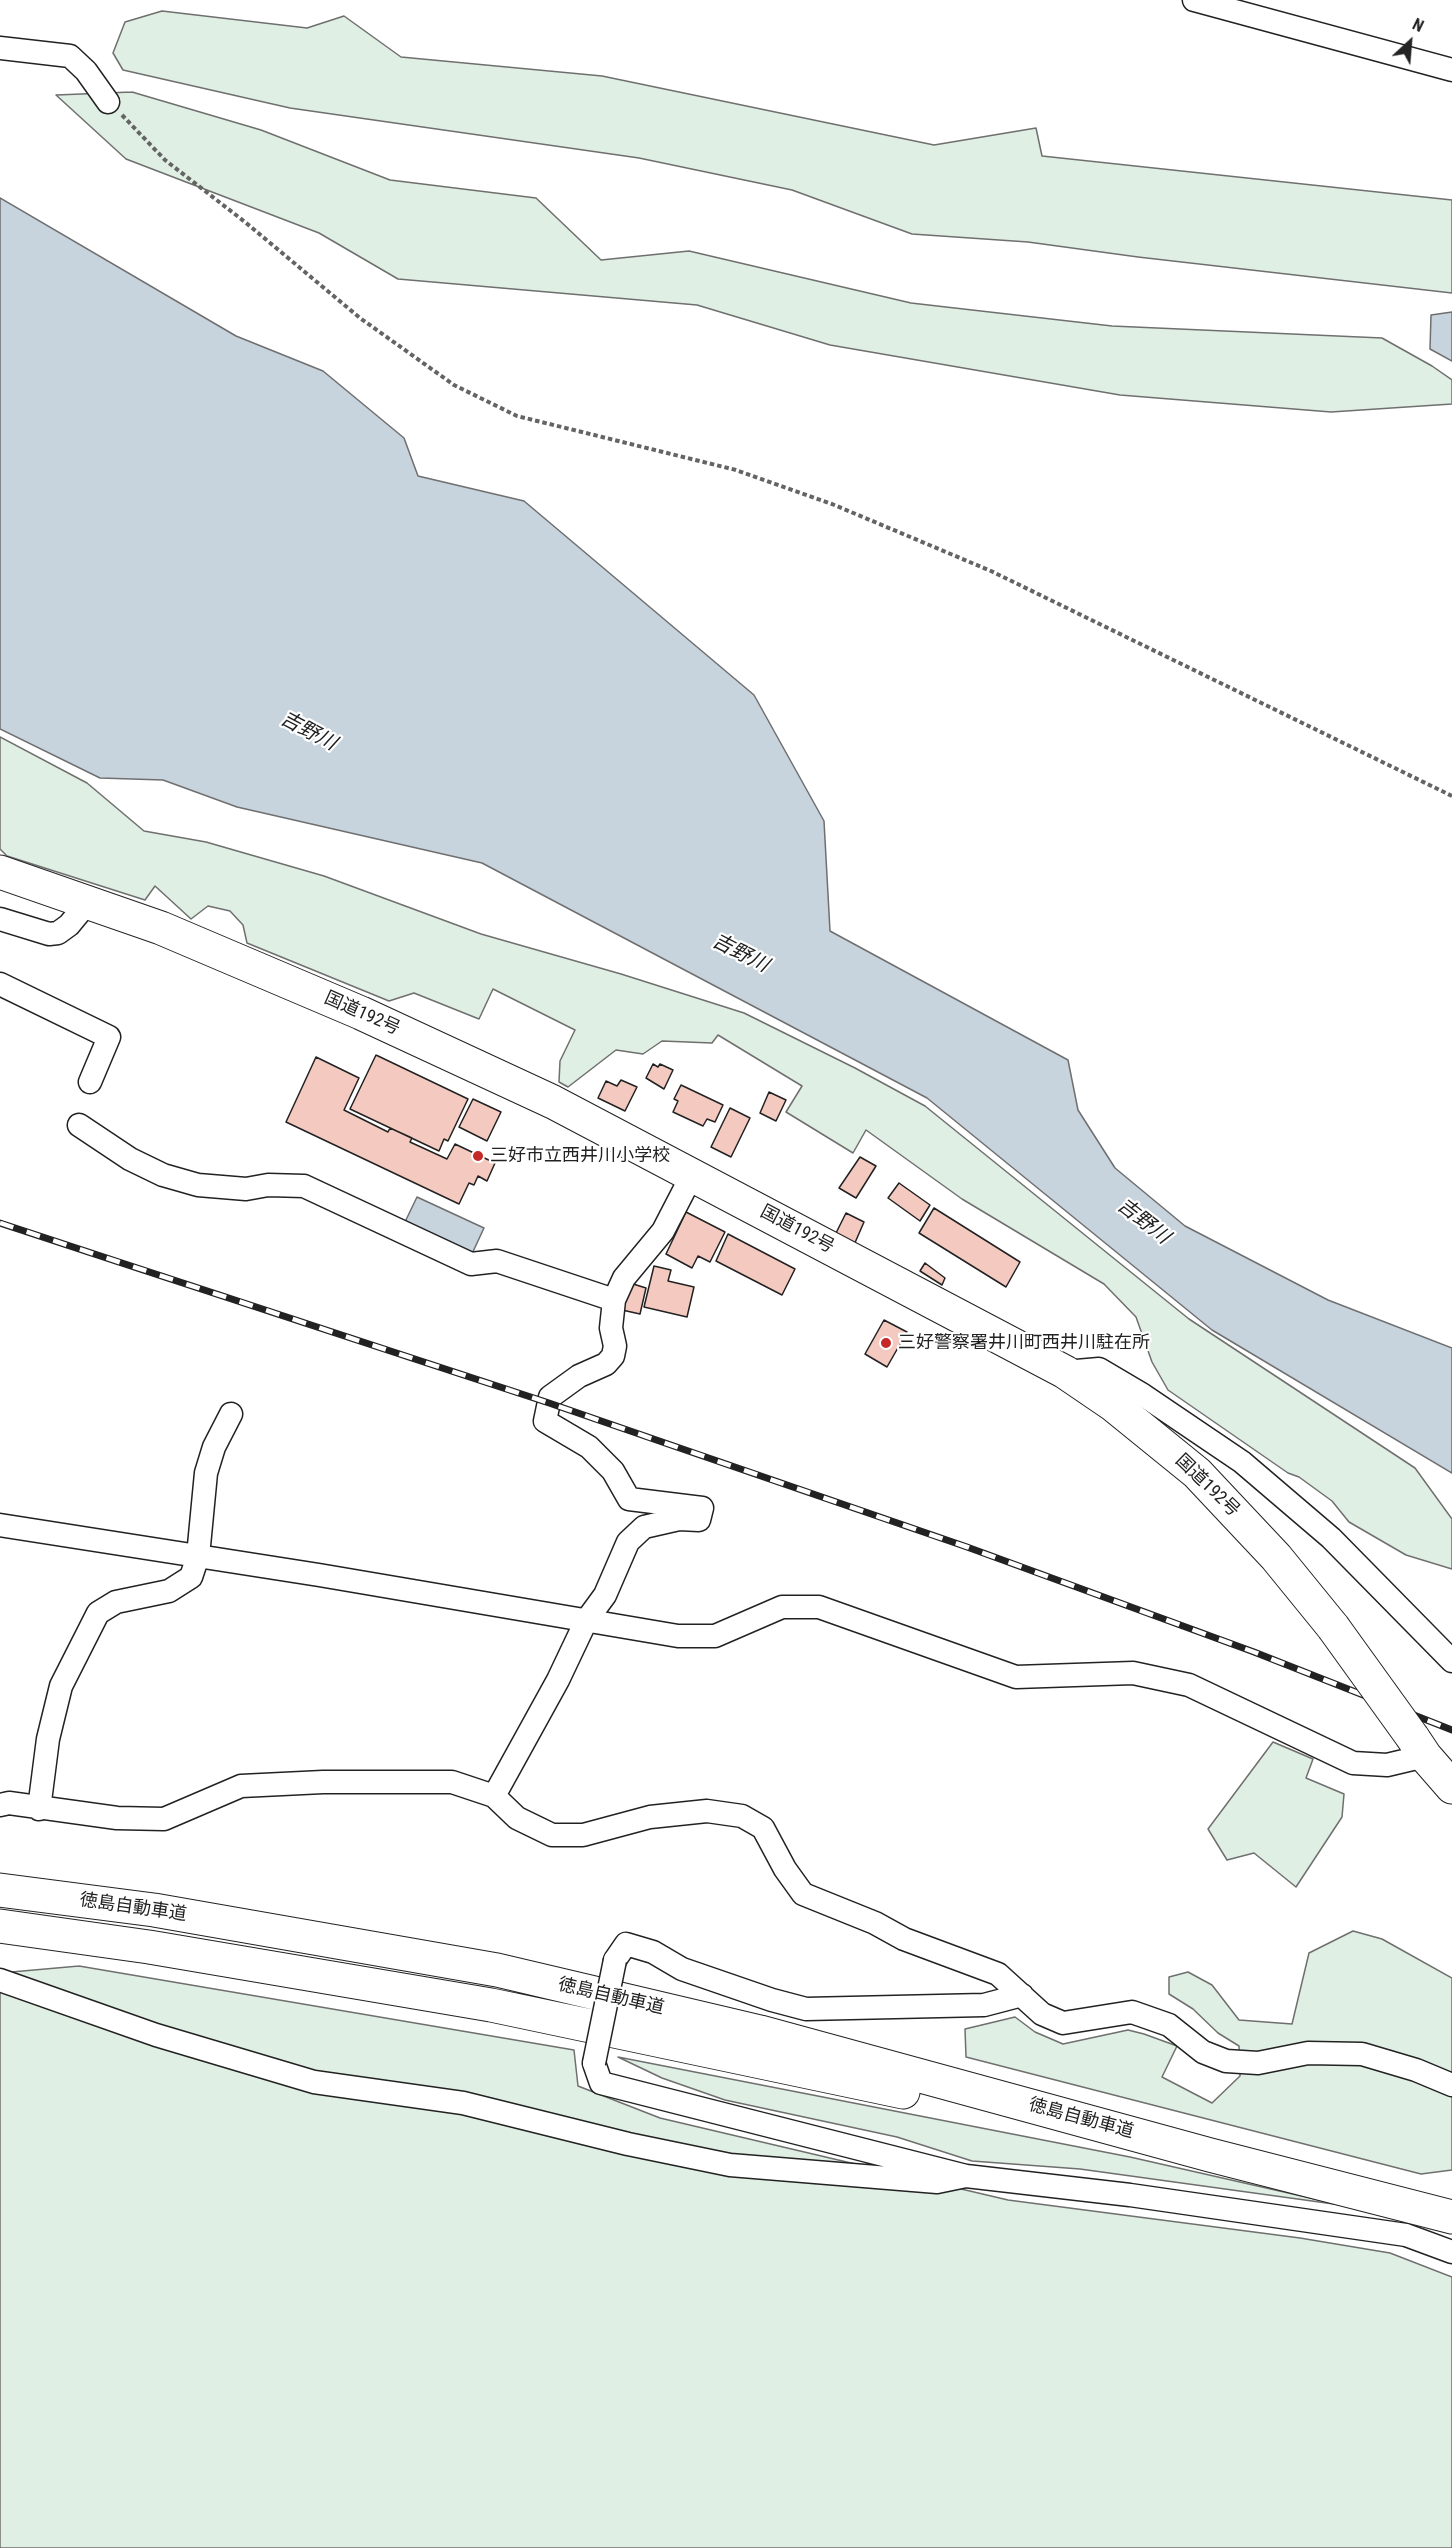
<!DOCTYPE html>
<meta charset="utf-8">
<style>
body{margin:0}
#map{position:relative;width:1452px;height:2548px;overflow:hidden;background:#fff;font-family:"Roboto Condensed",sans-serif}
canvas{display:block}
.north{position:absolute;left:1380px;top:12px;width:60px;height:60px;-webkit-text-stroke:4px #fff;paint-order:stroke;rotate:26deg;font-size:16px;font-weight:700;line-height:24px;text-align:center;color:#222}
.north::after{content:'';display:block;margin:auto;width:21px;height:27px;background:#222;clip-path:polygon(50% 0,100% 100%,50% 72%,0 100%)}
</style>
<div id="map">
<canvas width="1452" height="2548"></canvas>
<div class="north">N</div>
</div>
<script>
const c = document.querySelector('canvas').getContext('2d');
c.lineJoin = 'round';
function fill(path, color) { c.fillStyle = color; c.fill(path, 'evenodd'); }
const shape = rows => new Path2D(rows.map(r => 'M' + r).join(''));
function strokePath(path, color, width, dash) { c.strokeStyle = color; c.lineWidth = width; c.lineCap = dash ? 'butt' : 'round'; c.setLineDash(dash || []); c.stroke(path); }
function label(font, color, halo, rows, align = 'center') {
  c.font = font + ' "Roboto Condensed","Noto Sans JP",sans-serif'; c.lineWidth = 4.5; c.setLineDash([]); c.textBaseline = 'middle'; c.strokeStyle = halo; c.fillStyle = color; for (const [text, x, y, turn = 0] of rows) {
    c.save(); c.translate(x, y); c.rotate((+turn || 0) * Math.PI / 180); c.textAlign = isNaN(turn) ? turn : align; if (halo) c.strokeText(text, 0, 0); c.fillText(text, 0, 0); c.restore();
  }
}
const green = shape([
 [162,11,307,28,344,16,401,57,602,76,934,145,1036,128,1042,156,1452,200,1452,293,1138,257,1028,242,912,234,792,190,639,158,290,108,123,70,113,53,125,22,162,11],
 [132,92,261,130,390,180,536,198,601,260,689,251,911,303,1112,326,1382,338,1432,366,1452,380,1452,404,1331,412,1120,395,830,345,697,305,398,279,319,233,126,159,56,95,132,92],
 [0,737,87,783,144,831,206,842,324,876,481,934,621,974,744,1013,855,1068,925,1106,1189,1319,1415,1468,1452,1519,1452,1569,1406,1555,1349,1522,1332,1501,1299,1477,1288,1473,1168,1390,1152,1362,1136,1317,1104,1284,962,1199,866,1130,853,1153,786,1112,802,1086,718,1035,712,1043,662,1041,643,1054,616,1050,568,1087,559,1082,560,1061,575,1030,493,989,479,1019,414,993,389,1001,247,943,243,925,230,911,208,906,191,919,155,886,145,900,7,856,0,849,0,737],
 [1273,1742,1313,1759,1306,1778,1344,1794,1342,1817,1296,1887,1254,1853,1227,1860,1208,1829,1273,1742],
 [1353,1931,1382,1939,1452,1978,1452,2170,1421,2174,966,2057,965,2029,1015,2017,1035,2032,1063,2044,1128,2030,1144,2034,1177,2046,1162,2077,1212,2103,1240,2076,1239,2046,1218,2033,1193,2009,1169,1994,1169,1977,1188,1972,1212,1985,1239,2020,1292,2024,1309,1953,1353,1931],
 [79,1966,574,2050,578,2086,660,2118,1008,2200,1300,2238,1390,2253,1452,2277,1452,2548,0,2548,0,1973,79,1966],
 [618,2057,1130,2157,1341,2205,1080,2169,972,2161,897,2137,725,2100,662,2078,618,2057]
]);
const water = shape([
 [0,198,236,336,323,371,404,438,418,476,524,501,754,695,824,821,830,931,1068,1060,1078,1110,1115,1168,1185,1226,1328,1300,1452,1348,1452,1473,1212,1330,927,1098,482,863,237,807,163,780,100,778,0,729,0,198],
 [1452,312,1452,361,1430,349,1431,315,1452,312],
 [417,1197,484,1228,471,1256,404,1224,417,1197]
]);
const building = shape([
 [376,1055,468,1099,448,1141,444,1139,439,1151,350,1109,376,1055],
 [316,1057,359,1078,344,1110,388,1132,390,1128,412,1138,410,1142,447,1159,455,1144,495,1163,487,1181,478,1176,474,1185,469,1183,459,1204,286,1122,316,1057],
 [653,1064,658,1067,660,1064,673,1070,664,1089,646,1078,653,1064],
 [621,1080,637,1087,625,1111,598,1098,606,1081,617,1086,621,1080],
 [681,1085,723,1105,715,1122,707,1119,703,1126,673,1112,678,1101,674,1099,681,1085],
 [769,1092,786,1100,776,1121,760,1113,769,1092],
 [473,1099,501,1112,487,1141,459,1127,473,1099],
 [730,1108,750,1118,731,1157,711,1147,730,1108],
 [860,1157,876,1166,856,1198,839,1188,860,1157],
 [899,1183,930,1205,920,1221,888,1198,899,1183],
 [934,1208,1020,1262,1006,1287,919,1233,934,1208],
 [686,1212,725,1232,710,1262,698,1256,692,1268,666,1254,686,1212],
 [846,1213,864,1222,854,1245,835,1235,846,1213],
 [728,1234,795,1269,782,1295,716,1261,728,1234],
 [925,1263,945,1278,942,1285,920,1271,925,1263],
 [654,1266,671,1270,668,1281,694,1287,687,1317,644,1307,654,1266],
 [630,1283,646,1288,640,1314,622,1310,630,1283],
 [884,1320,907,1332,887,1367,865,1354,884,1320]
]);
const path = shape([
 [122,115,165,160,245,222,360,318,454,385,517,416,736,470,832,504,991,571,1452,796]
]);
const minor = shape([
 [1194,0,1452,70],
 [0,48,70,56,86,71,108,102],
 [0,919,49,934,58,933,69,925,88,902],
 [0,984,109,1037,90,1082],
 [79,1125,130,1159,163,1175,198,1185,246,1189,268,1185,304,1186,471,1264,497,1261,614,1300],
 [1065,1372,1099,1369,1143,1395,1242,1462,1331,1538,1452,1661],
 [0,1525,319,1575,678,1636,715,1636,782,1607,819,1607,1016,1677,1133,1673,1189,1685,1353,1763,1387,1765,1425,1756],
 [494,1796,558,1680,586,1621,605,1595,628,1542,644,1527,679,1519,699,1520,702,1508,629,1499,613,1471,589,1447,545,1421,550,1397,579,1376,606,1364,613,1356,615,1346,611,1328,614,1300,624,1278,663,1231,692,1175],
 [0,1805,9,1803,117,1818,164,1819,241,1786,323,1782,452,1782,494,1796,517,1818,552,1835,583,1835,650,1817,707,1811,742,1816,763,1828,785,1869,803,1894,875,1923,904,1939,998,1974,1042,2014,1063,2023,1132,2012,1169,2025,1203,2052,1226,2061,1258,2063,1308,2053,1362,2054,1416,2070,1452,2085],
 [39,1809,48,1739,61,1686,98,1613,116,1602,169,1591,191,1577,198,1556,206,1473,214,1447,231,1414],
 [615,1960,626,1944,653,1952,682,1969,772,2000,806,2009,984,2005,1022,1995],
 [0,1980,156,2035,314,2082,463,2103,628,2144,730,2165,937,2182,966,2176],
 [594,2063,601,2083,966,2176,1130,2195,1406,2235,1452,2252]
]);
const highway = shape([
 [0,872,161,928,361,1013,553,1102,1065,1372,1112,1404,1197,1473,1276,1557,1333,1627],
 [1413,1738,1425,1756,1452,1787],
 [0,1890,154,1910,497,1970,760,2032,1210,2155,1452,2217],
 [0,1926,149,1947,491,2005,903,2092]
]);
const rail = shape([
 [0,1223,549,1403,967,1547,1254,1652,1452,1730]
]);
const minorBridge = shape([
 [594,2063,615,1960]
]);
const highwayBridge = shape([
 [1333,1627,1413,1738]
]);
const markers = [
 [478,1156,6,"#c62828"],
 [886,1343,6,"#c62828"]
];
const streetNames = [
 ["国道192号",362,1014,24],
 ["国道192号",797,1230,28],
 ["国道192号",1207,1486,44],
 ["徳島自動車道",133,1908,8],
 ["徳島自動車道",611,1997,13],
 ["徳島自動車道",1081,2119,15]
];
const poiNames = [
 ["三好市立西井川小学校",490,1156],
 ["三好警察署井川町西井川駐在所",898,1343]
];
const waterNames = [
 ["吉野川",308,732,28],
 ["吉野川",740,954,27],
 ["吉野川",1143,1222,38]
];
fill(green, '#e0efe3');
strokePath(green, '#6f6f6f', 1.5);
fill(water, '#c7d3dd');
strokePath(water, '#6f6f6f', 1.5);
fill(building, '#f3c9c0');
strokePath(building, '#222', 1.5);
strokePath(minor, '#222', 25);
strokePath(highway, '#222', 35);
strokePath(path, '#646464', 4, [4.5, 3]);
strokePath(minor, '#fff', 22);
strokePath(highway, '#fff', 33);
strokePath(rail, '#222', 7);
strokePath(rail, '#fff', 4.5, [14]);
strokePath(minorBridge, '#222', 25, []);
strokePath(highwayBridge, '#222', 35, []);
strokePath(minorBridge, '#fff', 22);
strokePath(highwayBridge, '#fff', 33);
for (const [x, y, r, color] of markers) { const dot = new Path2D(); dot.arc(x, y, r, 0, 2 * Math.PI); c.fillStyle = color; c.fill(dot); strokePath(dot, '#fff', 2); }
label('18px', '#222', '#fff', streetNames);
label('18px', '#222', '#fff', poiNames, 'left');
label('italic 20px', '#222', '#fff', waterNames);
</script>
